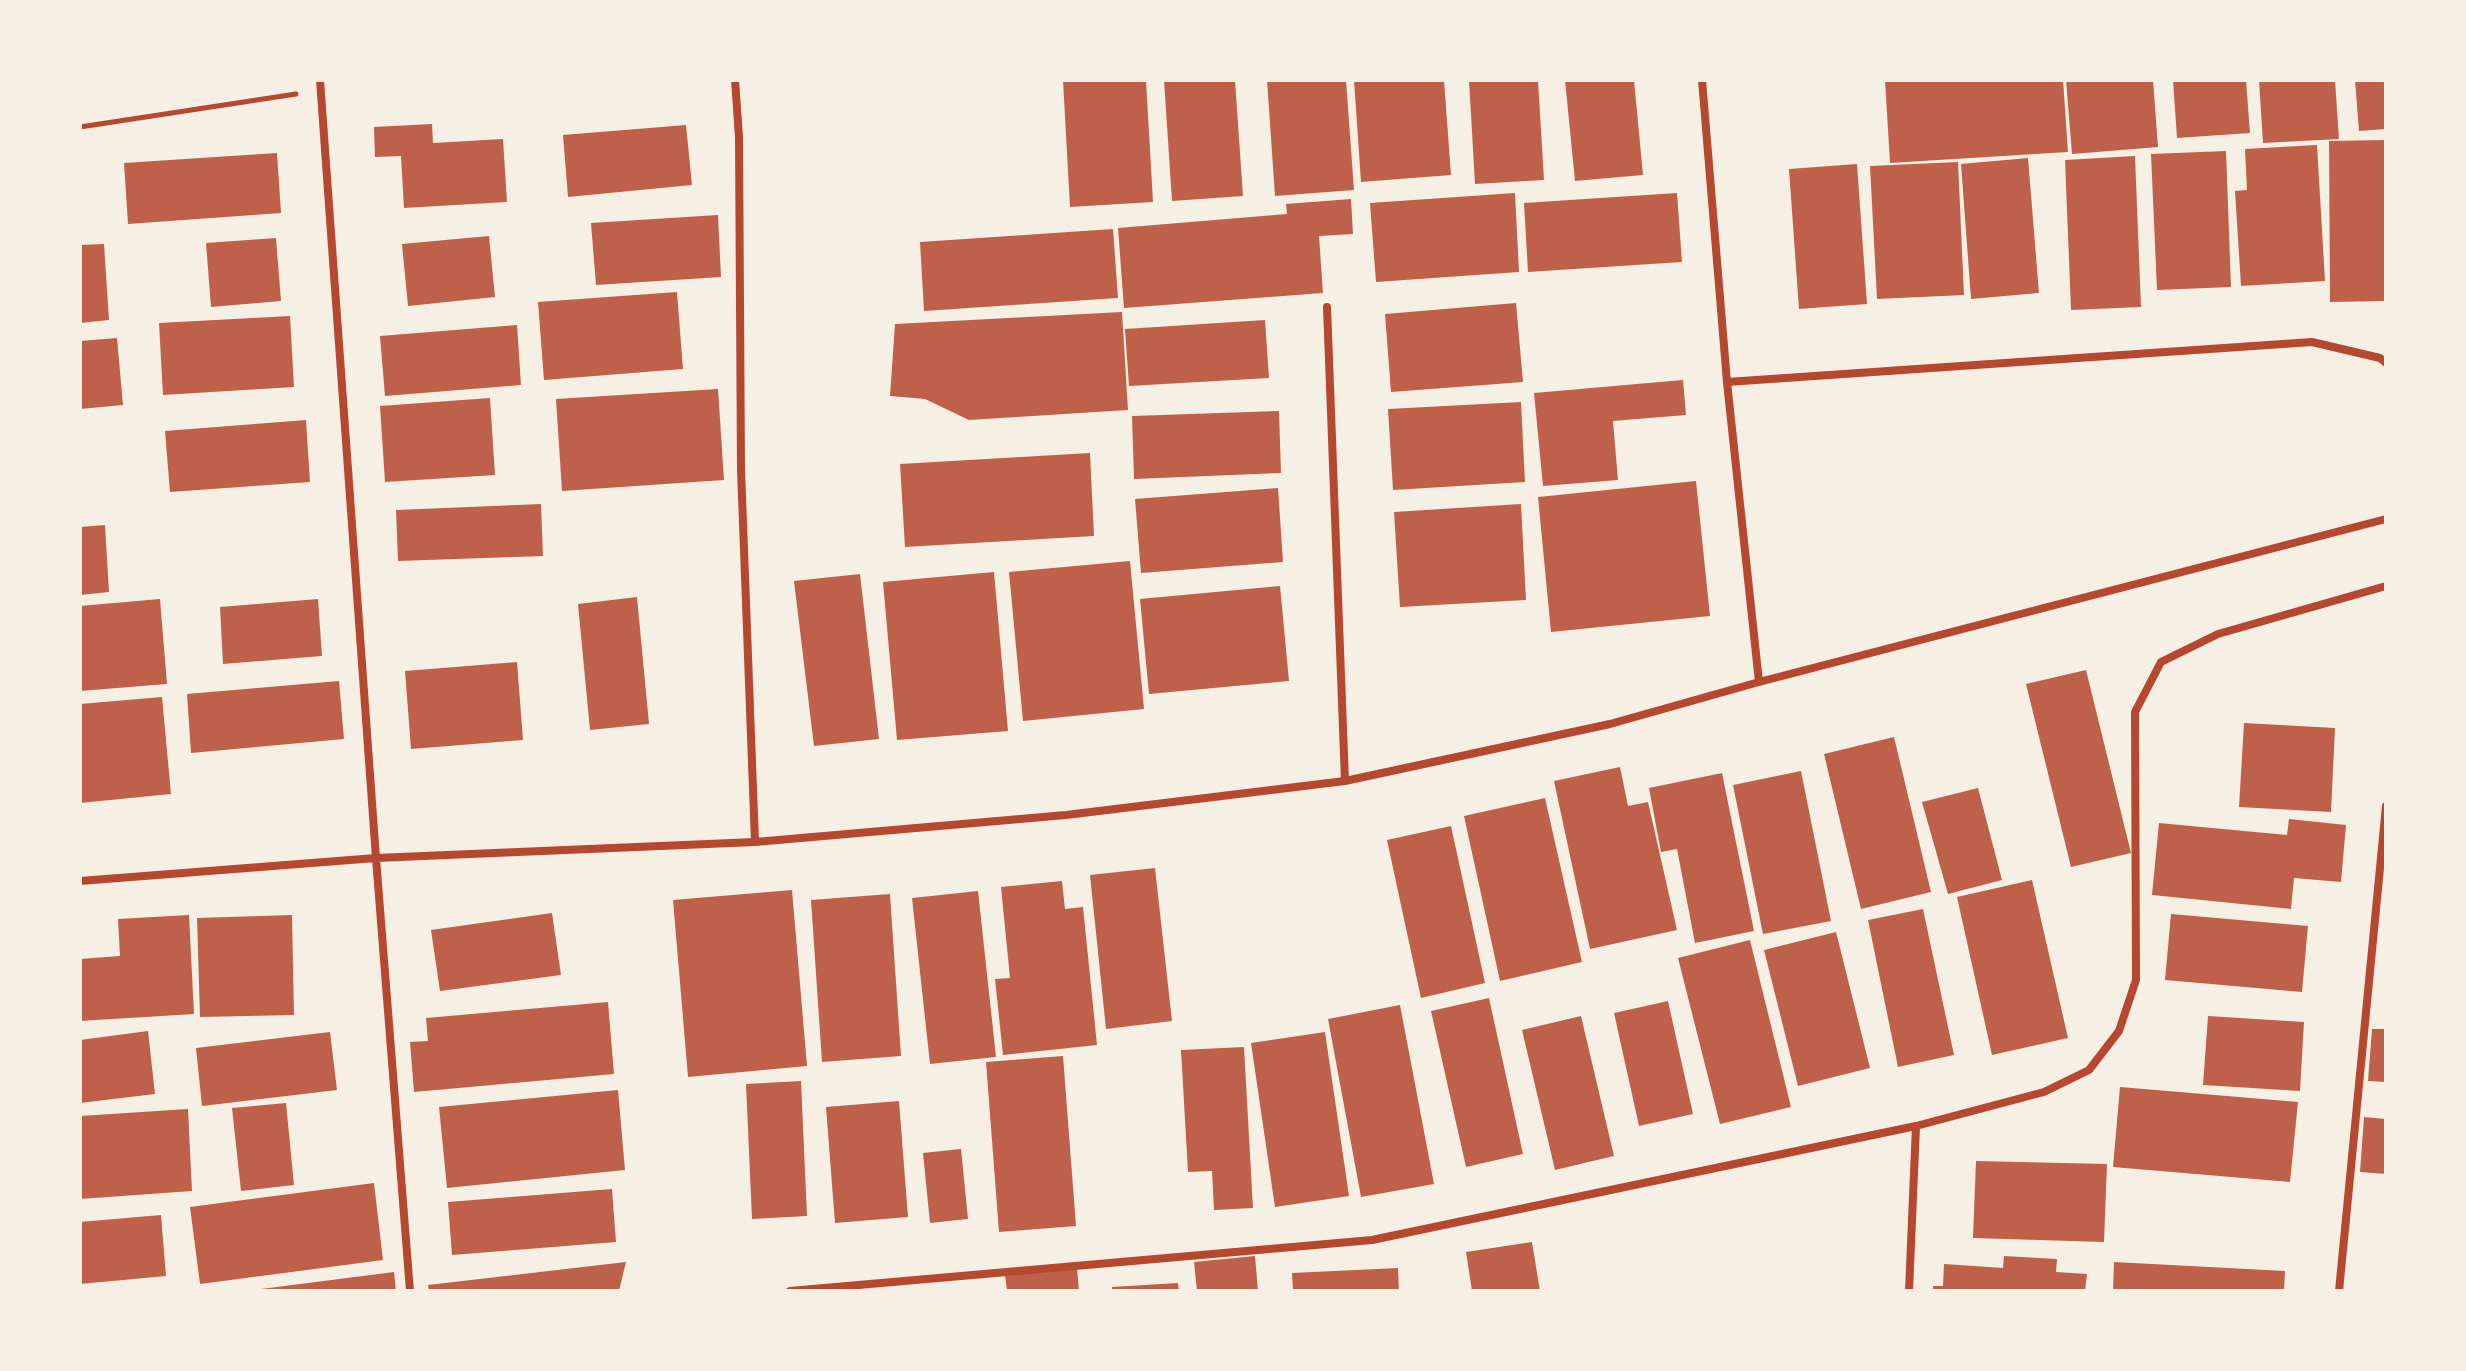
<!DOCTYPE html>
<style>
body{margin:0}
#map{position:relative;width:2466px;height:1371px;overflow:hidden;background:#f6efe4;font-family:"IBM Plex Sans",sans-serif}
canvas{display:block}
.frame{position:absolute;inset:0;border:82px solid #f6efe4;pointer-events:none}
</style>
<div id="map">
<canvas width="2466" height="1371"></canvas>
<div class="frame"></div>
</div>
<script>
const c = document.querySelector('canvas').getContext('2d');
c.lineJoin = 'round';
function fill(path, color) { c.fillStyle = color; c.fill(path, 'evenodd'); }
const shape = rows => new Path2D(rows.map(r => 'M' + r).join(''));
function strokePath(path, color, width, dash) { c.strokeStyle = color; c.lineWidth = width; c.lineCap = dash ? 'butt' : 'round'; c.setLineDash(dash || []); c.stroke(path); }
const building = shape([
 [1063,80,1146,80,1153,202,1070,207],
 [1164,80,1235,80,1243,196,1172,201],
 [1267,80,1346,80,1354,190,1275,196],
 [1354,80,1444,80,1451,175,1361,182],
 [1469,80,1538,80,1544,180,1475,184],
 [1565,80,1634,80,1643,175,1575,181],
 [1885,80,2063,80,2068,152,1890,163],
 [2066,80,2153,80,2158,147,2072,154],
 [2173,80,2246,80,2250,133,2177,138],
 [2259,80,2335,80,2339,139,2263,143],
 [2355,80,2386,80,2386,129,2359,131],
 [432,124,433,143,503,139,507,202,404,208,401,156,375,157,374,127],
 [686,125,692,185,568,197,563,135],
 [2386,140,2386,301,2330,302,2329,141],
 [2317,145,2325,281,2241,286,2235,191,2247,190,2245,149],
 [2226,151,2231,287,2157,290,2151,154],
 [277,153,281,213,128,224,124,163],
 [2135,156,2141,307,2071,310,2065,160],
 [2028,158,2039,293,1971,299,1961,164],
 [1958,162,1964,295,1877,299,1870,166],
 [1857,164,1867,304,1799,309,1789,169],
 [1515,193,1519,272,1376,282,1370,203],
 [1677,193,1682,262,1528,272,1524,203],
 [1351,199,1353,234,1319,236,1323,293,1124,308,1118,228,1287,214,1286,204],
 [718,215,721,277,596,285,591,223],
 [1113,229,1118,298,924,311,920,242],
 [489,236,495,297,408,306,402,244],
 [276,238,281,301,211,307,206,243],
 [104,244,109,320,80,323,80,245],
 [677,292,683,369,544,380,538,302],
 [1516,303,1523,382,1391,392,1385,314],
 [1122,312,1128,410,969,420,925,399,890,396,895,324],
 [290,316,294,387,163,395,159,323],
 [1265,320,1269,378,1129,386,1125,329],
 [517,325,521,385,385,396,380,336],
 [117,338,123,405,80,409,80,341],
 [1683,380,1686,415,1613,421,1618,480,1543,486,1534,393],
 [718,389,724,480,562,491,556,399],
 [490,398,495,475,385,482,380,406],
 [1521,402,1525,482,1393,490,1388,409],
 [1279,411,1281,473,1134,479,1132,416],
 [306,420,310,482,170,492,165,431],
 [1090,453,1094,536,905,547,900,464],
 [1696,481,1710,616,1551,632,1538,497],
 [1278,488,1283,562,1141,573,1135,499],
 [541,504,543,556,398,561,396,510],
 [1521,504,1526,600,1400,607,1394,512],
 [105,525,109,592,80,595,80,527],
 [1130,561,1144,709,1023,721,1009,572],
 [994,572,1008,731,897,740,883,582],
 [860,574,879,739,814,746,794,581],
 [1280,586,1289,681,1149,694,1140,599],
 [637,597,649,724,590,730,578,604],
 [160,599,167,684,80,691,80,606],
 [318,599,322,656,223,664,220,607],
 [517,662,523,740,411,749,405,671],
 [2086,670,2131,853,2071,867,2026,684],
 [339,681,344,739,191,753,187,694],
 [162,697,171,794,80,803,80,704],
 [2244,723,2335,728,2331,812,2239,807],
 [1894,737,1931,892,1861,909,1824,754],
 [1620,767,1628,806,1648,802,1677,930,1590,949,1554,781],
 [1801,771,1831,921,1763,934,1733,785],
 [1722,773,1754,931,1695,943,1677,849,1661,852,1649,788],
 [1978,788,2002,880,1948,894,1922,802],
 [1545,798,1582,962,1500,981,1464,816],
 [2289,819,2346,825,2341,882,2294,878,2291,909,2152,895,2159,823,2287,835],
 [1451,826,1485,983,1421,998,1387,840],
 [1155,868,1172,1021,1106,1029,1090,875],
 [2032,880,2068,1038,1992,1055,1957,897],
 [1062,881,1065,909,1083,907,1097,1045,1003,1055,995,979,1010,978,1001,887],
 [792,890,807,1066,688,1077,673,900],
 [978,891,996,1057,930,1064,912,898],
 [890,894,901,1056,822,1062,811,900],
 [1923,909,1954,1055,1898,1067,1868,920],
 [552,913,561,975,440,991,431,930],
 [2171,914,2308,926,2302,992,2165,980],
 [189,915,194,1014,80,1021,80,959,120,956,118,919],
 [292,915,294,1015,200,1017,197,918],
 [1836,932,1870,1068,1798,1086,1764,950],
 [1750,940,1791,1107,1720,1124,1678,958],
 [1489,998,1523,1154,1466,1167,1431,1011],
 [1668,1001,1693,1114,1639,1126,1614,1013],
 [608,1002,614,1074,414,1092,410,1042,428,1041,426,1018],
 [1400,1005,1434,1184,1361,1197,1328,1019],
 [1581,1016,1614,1156,1555,1170,1522,1030],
 [2208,1016,2304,1022,2300,1091,2203,1085],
 [2372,1029,2386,1029,2386,1082,2368,1081],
 [148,1031,155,1094,80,1103,80,1040],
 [330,1032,337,1090,202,1106,196,1048],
 [1325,1032,1349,1196,1275,1207,1251,1043],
 [1244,1047,1253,1208,1214,1210,1212,1171,1188,1172,1181,1050],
 [1063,1056,1076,1226,999,1232,986,1062],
 [801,1081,807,1216,752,1219,746,1084],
 [2120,1087,2298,1102,2290,1182,2113,1167],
 [618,1090,625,1170,447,1188,439,1107],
 [899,1101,908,1217,835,1223,826,1107],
 [286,1103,294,1185,241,1191,232,1108],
 [188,1109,192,1191,80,1199,80,1116],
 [2364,1117,2386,1119,2386,1174,2360,1172],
 [961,1149,968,1219,930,1223,923,1153],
 [1976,1161,2107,1164,2104,1242,1973,1238],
 [374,1183,383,1260,200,1284,190,1207],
 [612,1189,616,1242,452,1255,448,1202],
 [161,1215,166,1276,80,1284,80,1222],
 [1532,1242,1540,1291,1472,1291,1466,1252],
 [1255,1256,1258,1291,1197,1291,1194,1262],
 [2004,1256,2057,1259,2056,1272,2087,1274,2085,1291,1933,1291,1933,1286,1943,1286,1944,1264,2003,1268],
 [626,1262,619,1291,429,1291,428,1285],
 [2114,1262,2285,1271,2284,1291,2113,1291],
 [1077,1267,1079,1291,1007,1291,1005,1275],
 [1398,1268,1399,1291,1293,1291,1292,1273],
 [394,1272,396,1291,261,1291,261,1289],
 [1178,1283,1179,1291,1112,1291,1112,1287]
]);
const path = shape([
 [80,127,296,94]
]);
const minor = shape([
 [320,80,376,858,410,1291],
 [735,80,739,137,741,470,755,842],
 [1702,80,1727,382,1759,682],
 [1327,307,1345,781],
 [1727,382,2312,342,2380,358,2386,363],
 [80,881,376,858,755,842,1066,815,1345,781,1610,724,1759,682,2386,519],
 [790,1291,1372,1240,1916,1126,2044,1092,2089,1070,2119,1031,2136,980,2135,712,2161,662,2218,634,2386,586],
 [1909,1291,1916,1126],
 [2339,1291,2386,806]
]);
fill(building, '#bf614a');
strokePath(path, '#b5482f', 5);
strokePath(minor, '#b5482f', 8);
</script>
